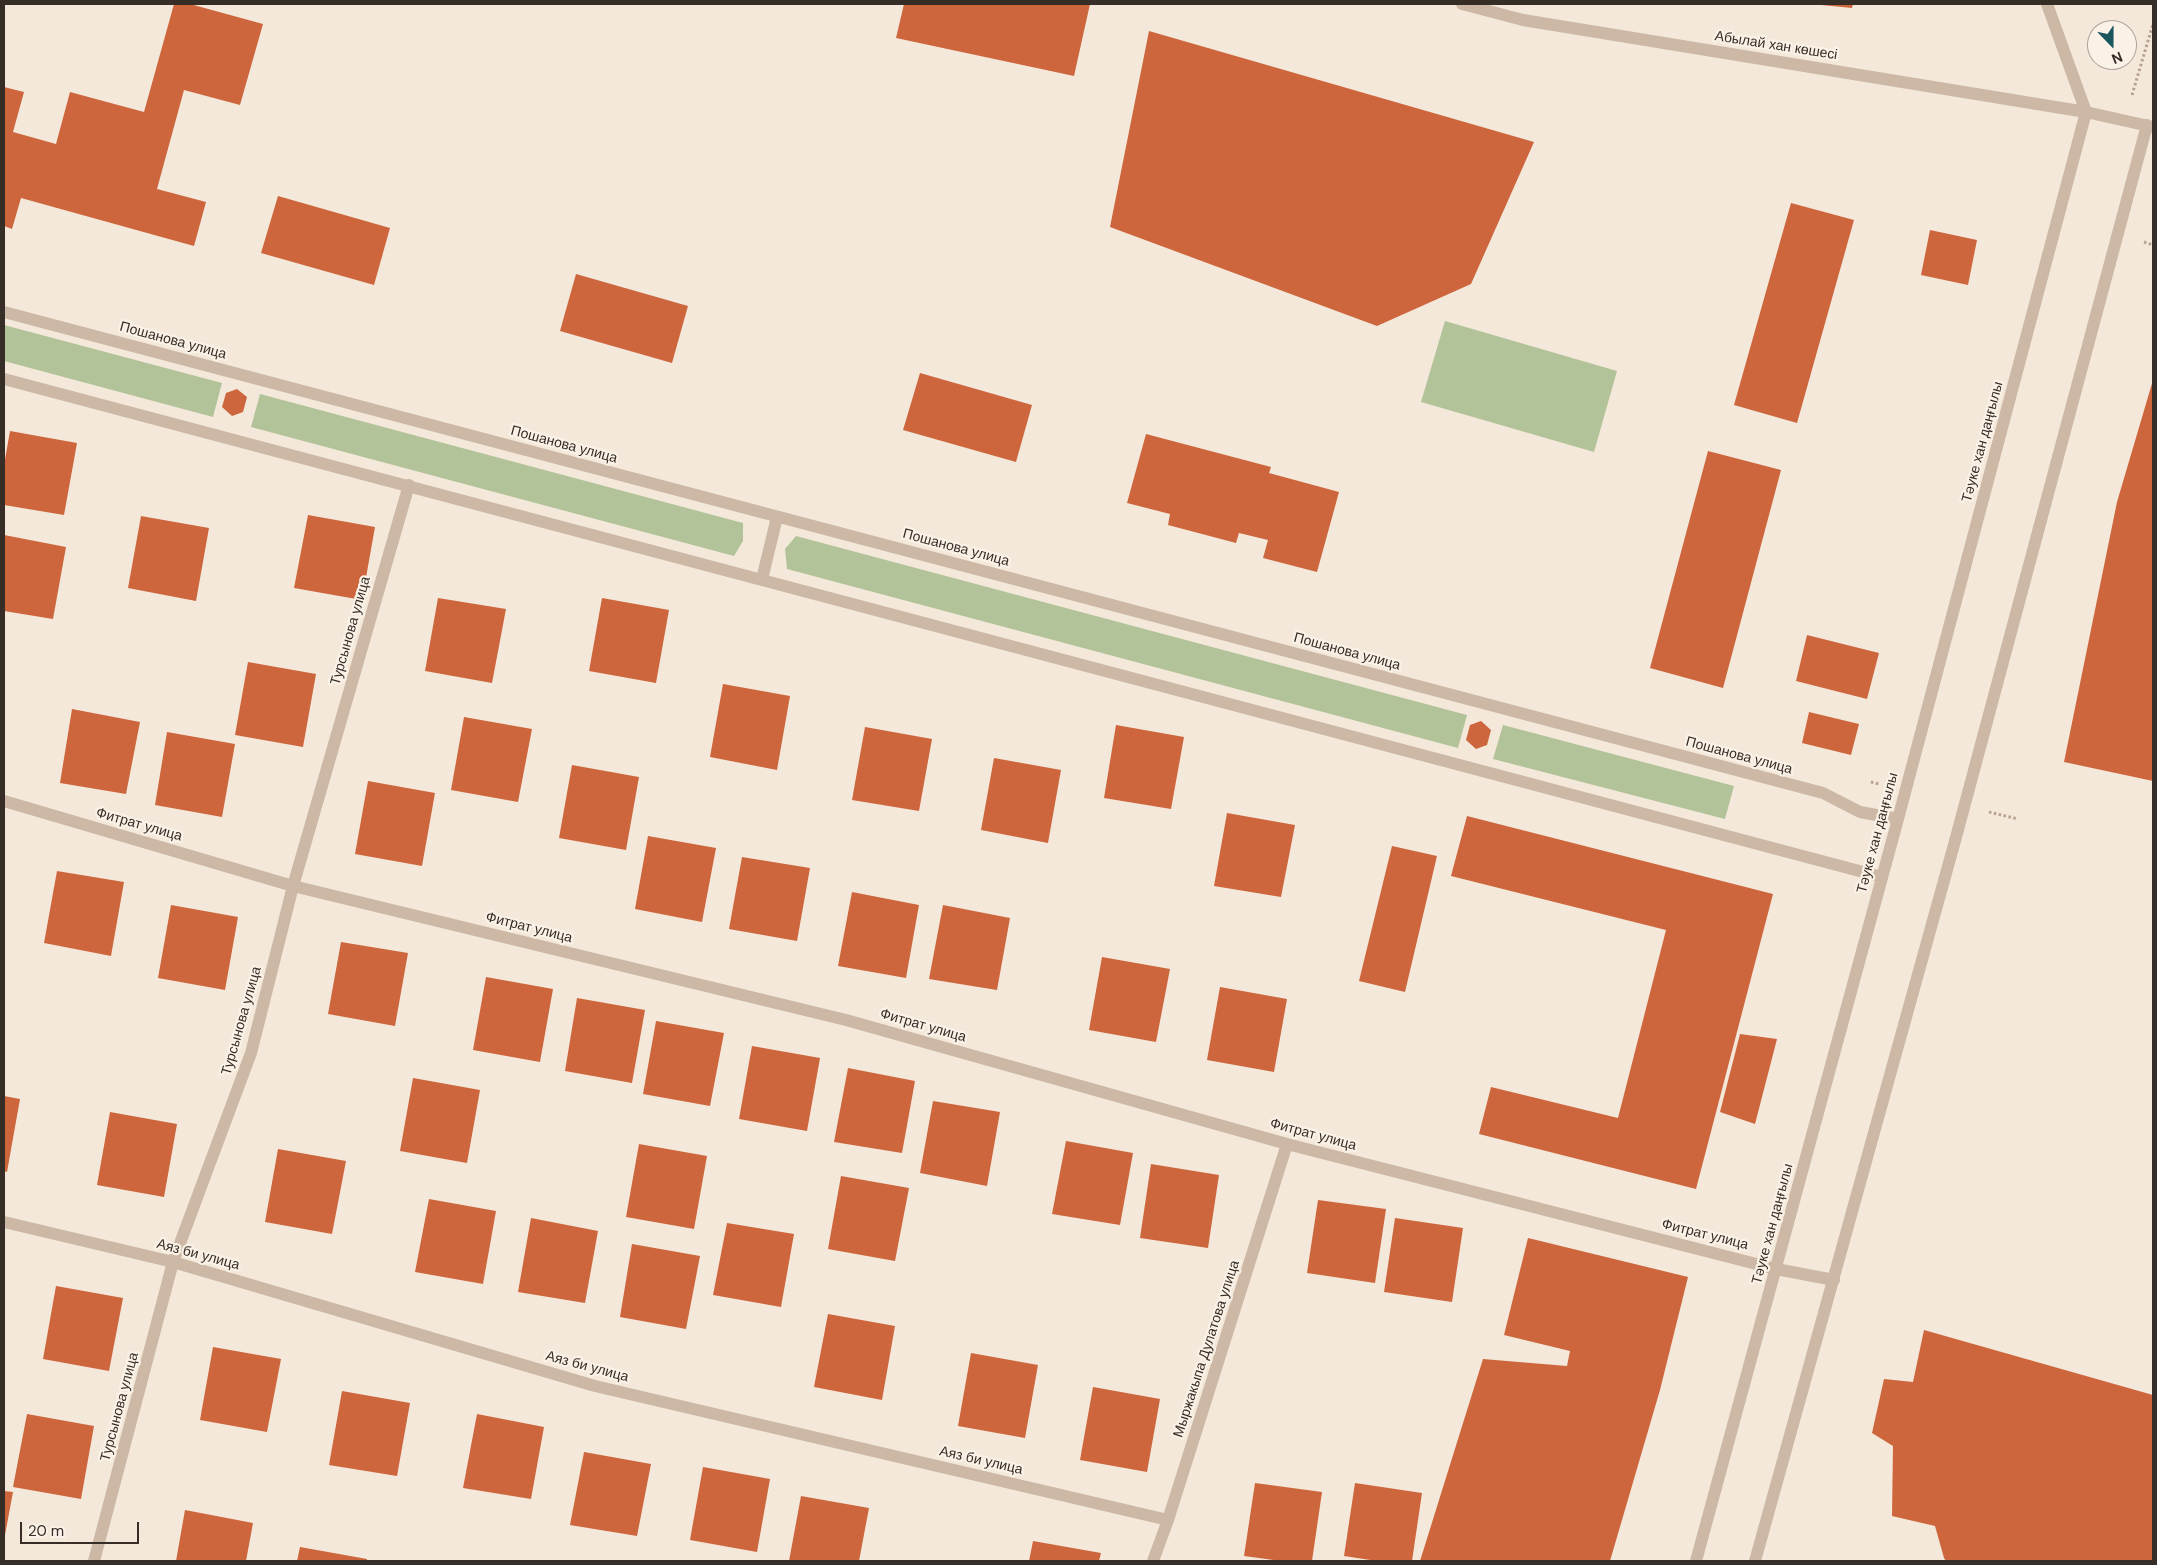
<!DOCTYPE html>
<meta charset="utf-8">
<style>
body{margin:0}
#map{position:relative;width:2157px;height:1565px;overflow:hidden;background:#f3e8da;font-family:"DM Sans",sans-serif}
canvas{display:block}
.frame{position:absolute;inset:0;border:5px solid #372d27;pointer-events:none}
.north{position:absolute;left:2087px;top:20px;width:50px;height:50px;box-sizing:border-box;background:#fbf2e7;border:1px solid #ada39a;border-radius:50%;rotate:158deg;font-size:14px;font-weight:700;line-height:20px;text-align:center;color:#372d27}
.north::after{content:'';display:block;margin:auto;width:18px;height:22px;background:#19555c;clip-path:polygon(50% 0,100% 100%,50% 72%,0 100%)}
.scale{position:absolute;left:20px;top:1522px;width:119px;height:22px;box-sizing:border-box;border:2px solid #372d27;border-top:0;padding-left:6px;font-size:15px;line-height:18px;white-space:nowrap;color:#372d27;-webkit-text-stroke:4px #fbf2e7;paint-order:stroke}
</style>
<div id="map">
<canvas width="2157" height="1565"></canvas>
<div class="frame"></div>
<div class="north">N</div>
<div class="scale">20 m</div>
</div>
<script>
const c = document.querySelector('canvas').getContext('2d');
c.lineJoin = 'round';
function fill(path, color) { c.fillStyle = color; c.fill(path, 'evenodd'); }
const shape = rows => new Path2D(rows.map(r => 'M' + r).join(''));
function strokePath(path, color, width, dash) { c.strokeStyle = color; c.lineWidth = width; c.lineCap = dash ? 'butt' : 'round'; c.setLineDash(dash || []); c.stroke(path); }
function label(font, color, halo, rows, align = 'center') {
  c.font = font + ' "DM Sans",sans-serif'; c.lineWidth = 4.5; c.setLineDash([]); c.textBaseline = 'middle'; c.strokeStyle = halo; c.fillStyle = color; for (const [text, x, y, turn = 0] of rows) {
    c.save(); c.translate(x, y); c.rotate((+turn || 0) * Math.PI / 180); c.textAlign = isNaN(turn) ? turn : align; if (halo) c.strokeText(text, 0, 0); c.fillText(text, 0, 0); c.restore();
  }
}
const green = shape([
 [1445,321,1617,371,1594,452,1421,402],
 [4,325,222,383,213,417,4,361],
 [260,394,743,523,743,541,734,556,251,427],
 [796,536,1467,715,1458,748,787,569,785,549],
 [1503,725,1734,786,1725,819,1493,759]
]);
const building = shape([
 [174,4,190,4,263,24,240,105,184,90,157,189,206,202,194,246,21,198,12,229,4,226,4,87,24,92,13,132,56,144,70,92,144,112],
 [904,4,1090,4,1074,76,896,38],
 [1811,4,1853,4,1852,8],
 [1149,31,1534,142,1471,284,1377,326,1110,227],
 [278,196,390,228,374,285,261,253],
 [1791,203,1854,220,1797,423,1734,405],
 [1930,230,1977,240,1968,285,1921,275],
 [576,274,688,306,672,363,560,331],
 [920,373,1032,405,1016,462,903,430],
 [2153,380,2153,781,2064,762,2117,502],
 [237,389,247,397,243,412,232,416,222,407,226,393],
 [10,431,77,443,64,515,4,505,4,465],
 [1146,434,1271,467,1269,473,1339,492,1317,572,1263,558,1268,540,1239,533,1236,543,1168,525,1170,514,1127,503],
 [1708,451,1781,470,1723,688,1650,668],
 [308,515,375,527,362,600,294,588],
 [141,516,209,528,196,601,128,588],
 [4,535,66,547,53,619,4,611],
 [438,598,506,609,492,683,425,671],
 [602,598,669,610,656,683,589,671],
 [1807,635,1879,653,1867,699,1796,681],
 [248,662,316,674,303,747,235,735],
 [723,684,790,696,777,770,710,757],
 [72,709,140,722,126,794,60,783],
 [1809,712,1859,724,1851,755,1802,743],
 [464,717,532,729,518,802,451,790],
 [1481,721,1491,730,1487,745,1476,749,1466,740,1470,725],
 [1116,725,1184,737,1171,809,1104,798],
 [865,727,932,739,919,811,852,800],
 [167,732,235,744,222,817,155,805],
 [994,758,1061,770,1048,843,981,830],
 [572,765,639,777,626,850,559,838],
 [368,781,435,793,422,866,355,854],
 [1227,813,1295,825,1281,897,1214,886],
 [1467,816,1773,894,1696,1189,1479,1134,1491,1087,1618,1118,1666,930,1451,876],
 [648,836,716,848,702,922,635,909],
 [1392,846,1437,856,1405,992,1359,981],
 [742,857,810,868,797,941,729,929],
 [57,871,124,882,111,956,44,943],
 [852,892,919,905,906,978,838,966],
 [171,905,238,917,225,990,158,978],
 [943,905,1010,918,997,990,929,979],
 [341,942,408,953,395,1026,328,1014],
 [1102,957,1170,969,1156,1042,1089,1030],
 [486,977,553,989,540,1062,473,1050],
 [1220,987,1287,999,1274,1072,1207,1060],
 [577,998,645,1010,632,1083,565,1071],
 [656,1021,724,1033,710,1106,643,1094],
 [1740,1034,1777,1039,1755,1124,1720,1112],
 [752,1046,820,1058,807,1131,739,1119],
 [848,1068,915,1081,902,1153,834,1142],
 [413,1078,480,1090,467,1163,400,1151],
 [4,1096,20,1099,7,1172,4,1171],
 [933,1101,1000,1112,987,1186,920,1173],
 [110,1112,177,1124,164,1197,97,1185],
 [1066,1141,1133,1153,1120,1225,1052,1214],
 [639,1144,707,1156,694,1229,626,1217],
 [278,1149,346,1161,332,1234,265,1222],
 [1151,1164,1219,1175,1208,1248,1140,1238],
 [841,1176,909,1188,895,1261,828,1249],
 [429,1199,496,1211,483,1284,415,1272],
 [1318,1200,1386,1209,1375,1283,1307,1273],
 [531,1218,598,1231,585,1303,518,1292],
 [1395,1218,1463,1228,1452,1302,1384,1292],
 [727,1223,794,1234,781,1307,713,1295],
 [1528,1238,1688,1277,1660,1390,1610,1561,1420,1561,1483,1359,1567,1366,1570,1351,1504,1335],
 [632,1244,700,1256,686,1329,620,1317],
 [56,1286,123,1298,109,1371,43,1359],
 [828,1314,895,1326,882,1400,814,1387],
 [1924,1330,2153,1395,2153,1561,1946,1561,1944,1558,1935,1526,1892,1516,1893,1446,1872,1433,1884,1379,1913,1382],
 [213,1347,281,1359,267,1432,200,1420],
 [971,1353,1038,1365,1025,1438,958,1426],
 [1093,1387,1160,1399,1147,1472,1080,1460],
 [342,1391,410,1403,397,1476,329,1465],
 [27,1414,94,1426,81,1499,13,1487],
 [477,1414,544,1427,531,1499,463,1488],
 [584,1452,651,1464,637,1536,570,1525],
 [703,1467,770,1479,757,1552,690,1540],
 [1255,1483,1322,1492,1312,1561,1281,1561,1244,1556],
 [1355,1483,1422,1493,1412,1561,1377,1561,1344,1556],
 [4,1491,13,1492,5,1535,4,1535],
 [801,1496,869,1508,859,1561,789,1561],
 [185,1510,253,1523,246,1561,176,1561],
 [1033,1541,1101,1553,1099,1561,1029,1561],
 [300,1547,367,1559,367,1561,297,1561]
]);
const path = shape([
 [2132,95,2153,24],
 [2144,242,2153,245],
 [1871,782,1879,784],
 [1989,812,2018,819]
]);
const minor = shape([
 [1462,4,1523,20,2086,112,2153,127],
 [2047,4,2086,112],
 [4,312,1823,793,1860,812,1898,819],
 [4,379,1882,877],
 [762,579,777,517],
 [4,801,293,886,846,1020,1287,1144,1776,1269,1834,1280],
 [4,1222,173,1262,595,1386,1168,1520],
 [94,1561,173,1262,251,1053,293,886,409,485],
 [1153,1561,1168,1520,1287,1144],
 [1696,1561,1898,819,2086,112],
 [1755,1561,1955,841,2147,125]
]);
const streetNames = [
 ["Абылай хан көшесі",1776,46,9],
 ["Пошанова улица",173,341,15],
 ["Тәуке хан даңғылы",1983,442,-75],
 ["Пошанова улица",564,445,15],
 ["Пошанова улица",956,548,15],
 ["Турсынова улица",351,631,-74],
 ["Пошанова улица",1347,652,15],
 ["Пошанова улица",1739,756,15],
 ["Фитрат улица",139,825,16],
 ["Тәуке хан даңғылы",1878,833,-75],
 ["Фитрат улица",529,928,14],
 ["Турсынова улица",242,1021,-74],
 ["Фитрат улица",923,1026,16],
 ["Фитрат улица",1313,1135,15],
 ["Тәуке хан даңғылы",1773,1224,-75],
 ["Фитрат улица",1705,1235,14],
 ["Аяз би улица",198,1255,15],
 ["Мыржакыпа Дулатова улица",1207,1349,-72],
 ["Аяз би улица",587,1367,15],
 ["Турсынова улица",120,1407,-75],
 ["Аяз би улица",981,1461,13]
];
fill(green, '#b3c399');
fill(building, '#ce663d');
strokePath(path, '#b8a28f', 3, [2.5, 2.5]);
strokePath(minor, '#ccb8a5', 12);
label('14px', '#372d27', '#fbf2e7', streetNames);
</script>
